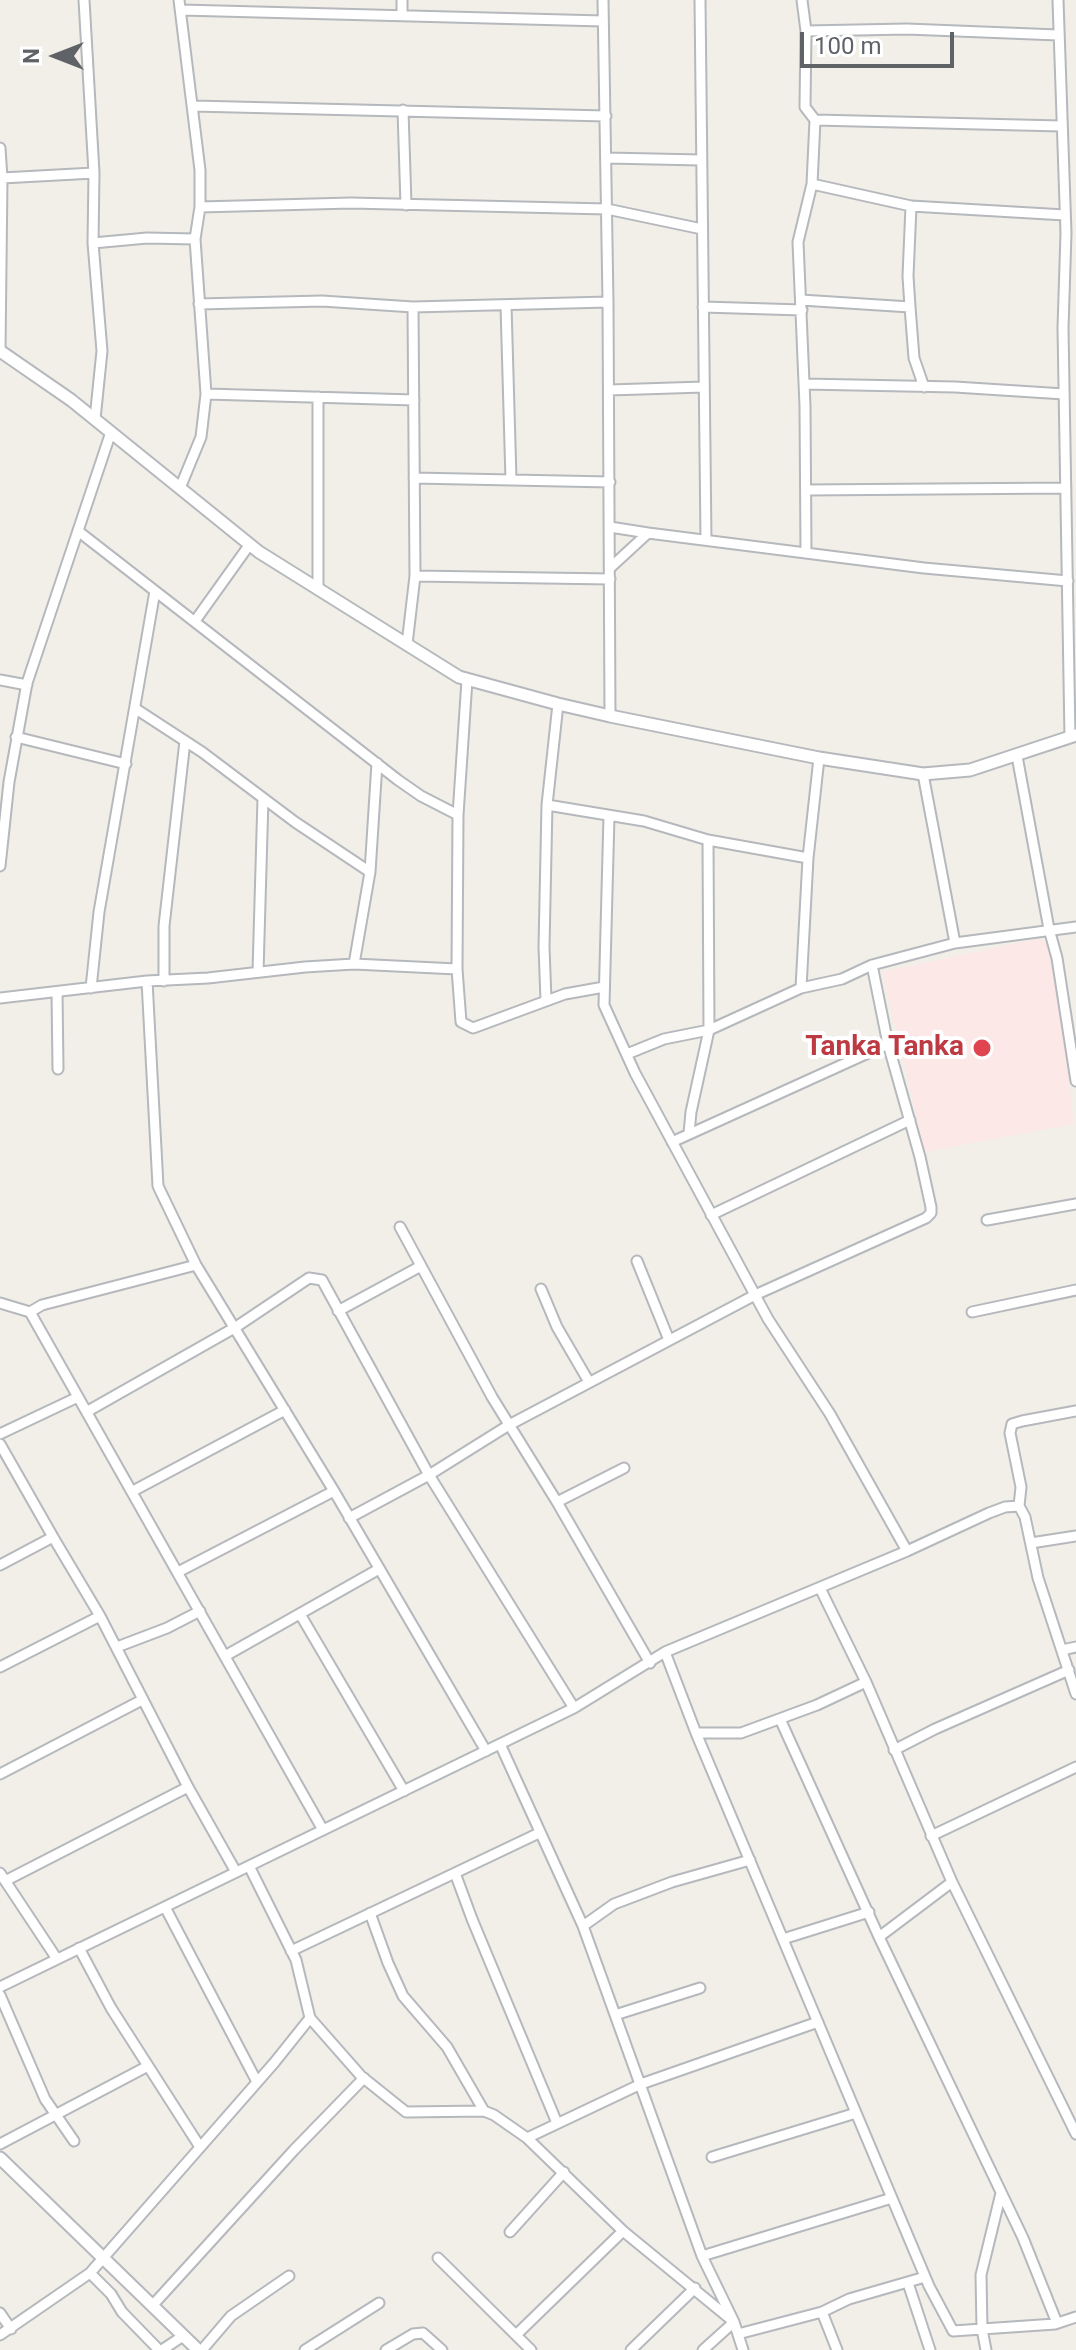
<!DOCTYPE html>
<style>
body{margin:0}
#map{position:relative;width:1076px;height:2350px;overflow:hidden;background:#f1efe8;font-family:Roboto,sans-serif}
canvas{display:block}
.north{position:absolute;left:16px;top:16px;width:80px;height:80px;-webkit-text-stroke:6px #fff;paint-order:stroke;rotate:270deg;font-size:22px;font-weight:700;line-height:32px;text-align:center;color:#5f6368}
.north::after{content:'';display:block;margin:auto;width:28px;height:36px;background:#5f6368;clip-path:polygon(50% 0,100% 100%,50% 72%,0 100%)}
.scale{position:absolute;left:800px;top:32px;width:154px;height:36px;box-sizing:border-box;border:4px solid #5f6368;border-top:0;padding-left:10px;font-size:24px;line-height:28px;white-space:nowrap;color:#5f6368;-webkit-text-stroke:6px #fff;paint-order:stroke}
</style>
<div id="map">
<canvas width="1076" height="2350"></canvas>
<div class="north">N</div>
<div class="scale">100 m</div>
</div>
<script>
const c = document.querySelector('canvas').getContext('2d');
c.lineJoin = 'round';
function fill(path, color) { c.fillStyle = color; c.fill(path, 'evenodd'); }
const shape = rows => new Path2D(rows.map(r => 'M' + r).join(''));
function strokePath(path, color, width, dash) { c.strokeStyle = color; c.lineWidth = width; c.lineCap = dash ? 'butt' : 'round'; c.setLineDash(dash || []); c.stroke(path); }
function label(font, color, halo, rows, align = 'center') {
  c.font = font + ' Roboto,sans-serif'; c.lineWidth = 8; c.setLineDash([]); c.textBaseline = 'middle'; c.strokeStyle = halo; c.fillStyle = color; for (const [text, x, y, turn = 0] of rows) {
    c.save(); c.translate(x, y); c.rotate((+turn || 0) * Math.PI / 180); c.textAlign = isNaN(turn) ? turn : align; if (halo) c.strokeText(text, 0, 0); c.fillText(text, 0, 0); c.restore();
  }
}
const medical = shape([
 [1040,938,1053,951,1074,1124,925,1152,882,972]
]);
const minor = shape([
 [84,0,94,173,93,243,102,351,95,419],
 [179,0,200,170,200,207,195,239,206,394,201,437,180,488],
 [402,0,402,15],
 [603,0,608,302,610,716],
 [700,0,706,539],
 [802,0,806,31,805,107,815,120,812,184,798,242,805,406,806,551],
 [1058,0,1066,233,1063,328,1070,737],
 [181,10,603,21],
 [806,31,907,29,1058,35],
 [193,106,606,116],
 [403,110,406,205],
 [815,120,1061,126],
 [0,148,2,178,0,351],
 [607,158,701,160],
 [2,178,94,173],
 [812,184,911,206,1065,215],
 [911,206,908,276,910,307,914,358,924,387],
 [200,207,351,203,607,209,702,229],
 [93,243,147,238,195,239],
 [801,300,910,307],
 [199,304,322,301,413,307,608,302],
 [506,305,511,480],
 [703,307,802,310],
 [804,384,955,387,1064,394],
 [609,390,704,387],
 [206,394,414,400],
 [414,478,610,482],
 [806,490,1066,488],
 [610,527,648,533],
 [78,531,398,780,421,796,458,815],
 [610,568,648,533,924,568,1068,581],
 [415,576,610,579],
 [318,588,318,397],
 [195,621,250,544],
 [407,644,415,576,413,307],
 [0,680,27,685],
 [467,680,458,815,457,969,461,1022,473,1028,565,994,604,987],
 [136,709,202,752,295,822,370,872],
 [16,737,126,764],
 [1017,756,1049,929,1057,958,1076,1081],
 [923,774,955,943,1076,927],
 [547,805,644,821,708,840,808,858],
 [609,816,604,1005,635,1073,768,1319,830,1414,907,1551],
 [0,866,9,782,27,683,111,432],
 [354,964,370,872,377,763],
 [258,972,263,798],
 [147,981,158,1186,196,1265,334,1491,486,1751],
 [164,981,164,926,185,741],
 [91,988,99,912,155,591],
 [801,988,808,858,819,758],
 [57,992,58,1069],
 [0,998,147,981,208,978,305,967,354,964,457,969],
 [546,1000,544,947,547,805,558,704],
 [627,1054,664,1039,709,1030,801,988,842,979,872,965,955,943],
 [689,1133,691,1112,709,1030,708,840],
 [672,1142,888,1044],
 [711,1215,910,1120],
 [987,1220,1076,1204],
 [400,1227,492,1397,557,1502,650,1663],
 [637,1261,669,1340],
 [541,1289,557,1327,589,1382],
 [0,1303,30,1312,42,1305,196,1265],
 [338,1311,421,1266],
 [30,1312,323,1830],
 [972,1312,1076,1290],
 [88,1411,236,1327,309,1278,322,1280,429,1475,574,1708],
 [1076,1411,1022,1421,1012,1424,1010,1433,1021,1487,1019,1506,1025,1517,1038,1578,1076,1694],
 [0,1434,78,1397],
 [0,1444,53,1537],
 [133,1491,285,1410],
 [557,1502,624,1468],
 [349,1518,429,1475,509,1425,755,1295,926,1218,931,1213,931,1207,920,1157,888,1044,872,965],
 [1031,1543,1076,1536],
 [0,1565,53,1537,100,1616,188,1787,236,1872],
 [178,1572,334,1491],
 [820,1588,866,1682,952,1882,1076,2134],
 [300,1614,404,1791],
 [117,1647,167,1628,200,1611],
 [1062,1650,1076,1647],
 [665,1652,696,1733,929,2286,953,2331,1055,2324,1076,2317],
 [225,1656,379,1569],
 [0,1667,100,1616],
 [780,1719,879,1937,1023,2238,1057,2323],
 [696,1733,741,1733,817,1705,866,1682],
 [500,1744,583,1926,702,2256,734,2322,743,2350],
 [894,1750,935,1729,1069,1670],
 [0,1774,142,1700],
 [931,1836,1076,1767],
 [0,1873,57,1959],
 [455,1873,472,1919,557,2123],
 [5,1881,188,1787],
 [165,1907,257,2082],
 [370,1913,388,1963,403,1996,447,2047,484,2111],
 [583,1926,614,1904,672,1882,750,1860],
 [879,1937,952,1882],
 [783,1939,869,1912],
 [79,1948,111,2008,200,2147],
 [291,1951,539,1833],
 [0,1987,574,1708,665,1652,907,1551,989,1513,1005,1507,1019,1506],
 [0,1995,45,2099,74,2141],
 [615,2015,700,1988],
 [310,2018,361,2076,406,2112,484,2111,494,2115,527,2138,623,2231,734,2322,703,2350],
 [527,2138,641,2084,818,2022],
 [0,2144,148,2066],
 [712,2157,856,2113],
 [510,2232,564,2172],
 [702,2256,892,2198],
 [438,2258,531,2350],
 [90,2273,111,2294,122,2312,159,2350],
 [908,2283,930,2350],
 [152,2306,294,2150,364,2078],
 [822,2312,837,2350],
 [0,2313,11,2329],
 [738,2334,822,2312,849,2299,925,2277],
 [0,2335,90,2273,274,2063,310,2018,296,1960,249,1866],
 [516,2335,623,2231],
 [162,2350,183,2336],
 [202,2350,231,2316,289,2276],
 [305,2350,379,2303],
 [386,2350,413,2334,423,2333,442,2350],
 [631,2350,695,2288],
 [986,2350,982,2329,981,2275,1001,2193]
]);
const tertiary = shape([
 [0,351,71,400,259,552,459,677,558,704,610,716,819,758,923,774,970,770,1076,735],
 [0,2158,198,2350]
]);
const markers = [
 [982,1048,10,"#e0444e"]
];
const healthNames = [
 ["Tanka Tanka",964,1048]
];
fill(medical, '#fce8e6');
strokePath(minor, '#b5b8bc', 13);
strokePath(tertiary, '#b5b8bc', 15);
strokePath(minor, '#fff', 9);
strokePath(tertiary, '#fff', 11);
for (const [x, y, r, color] of markers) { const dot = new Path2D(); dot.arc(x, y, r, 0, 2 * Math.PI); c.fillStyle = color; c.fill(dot); strokePath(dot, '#fff', 3); }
label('bold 28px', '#be3a42', '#fff', healthNames, 'right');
</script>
